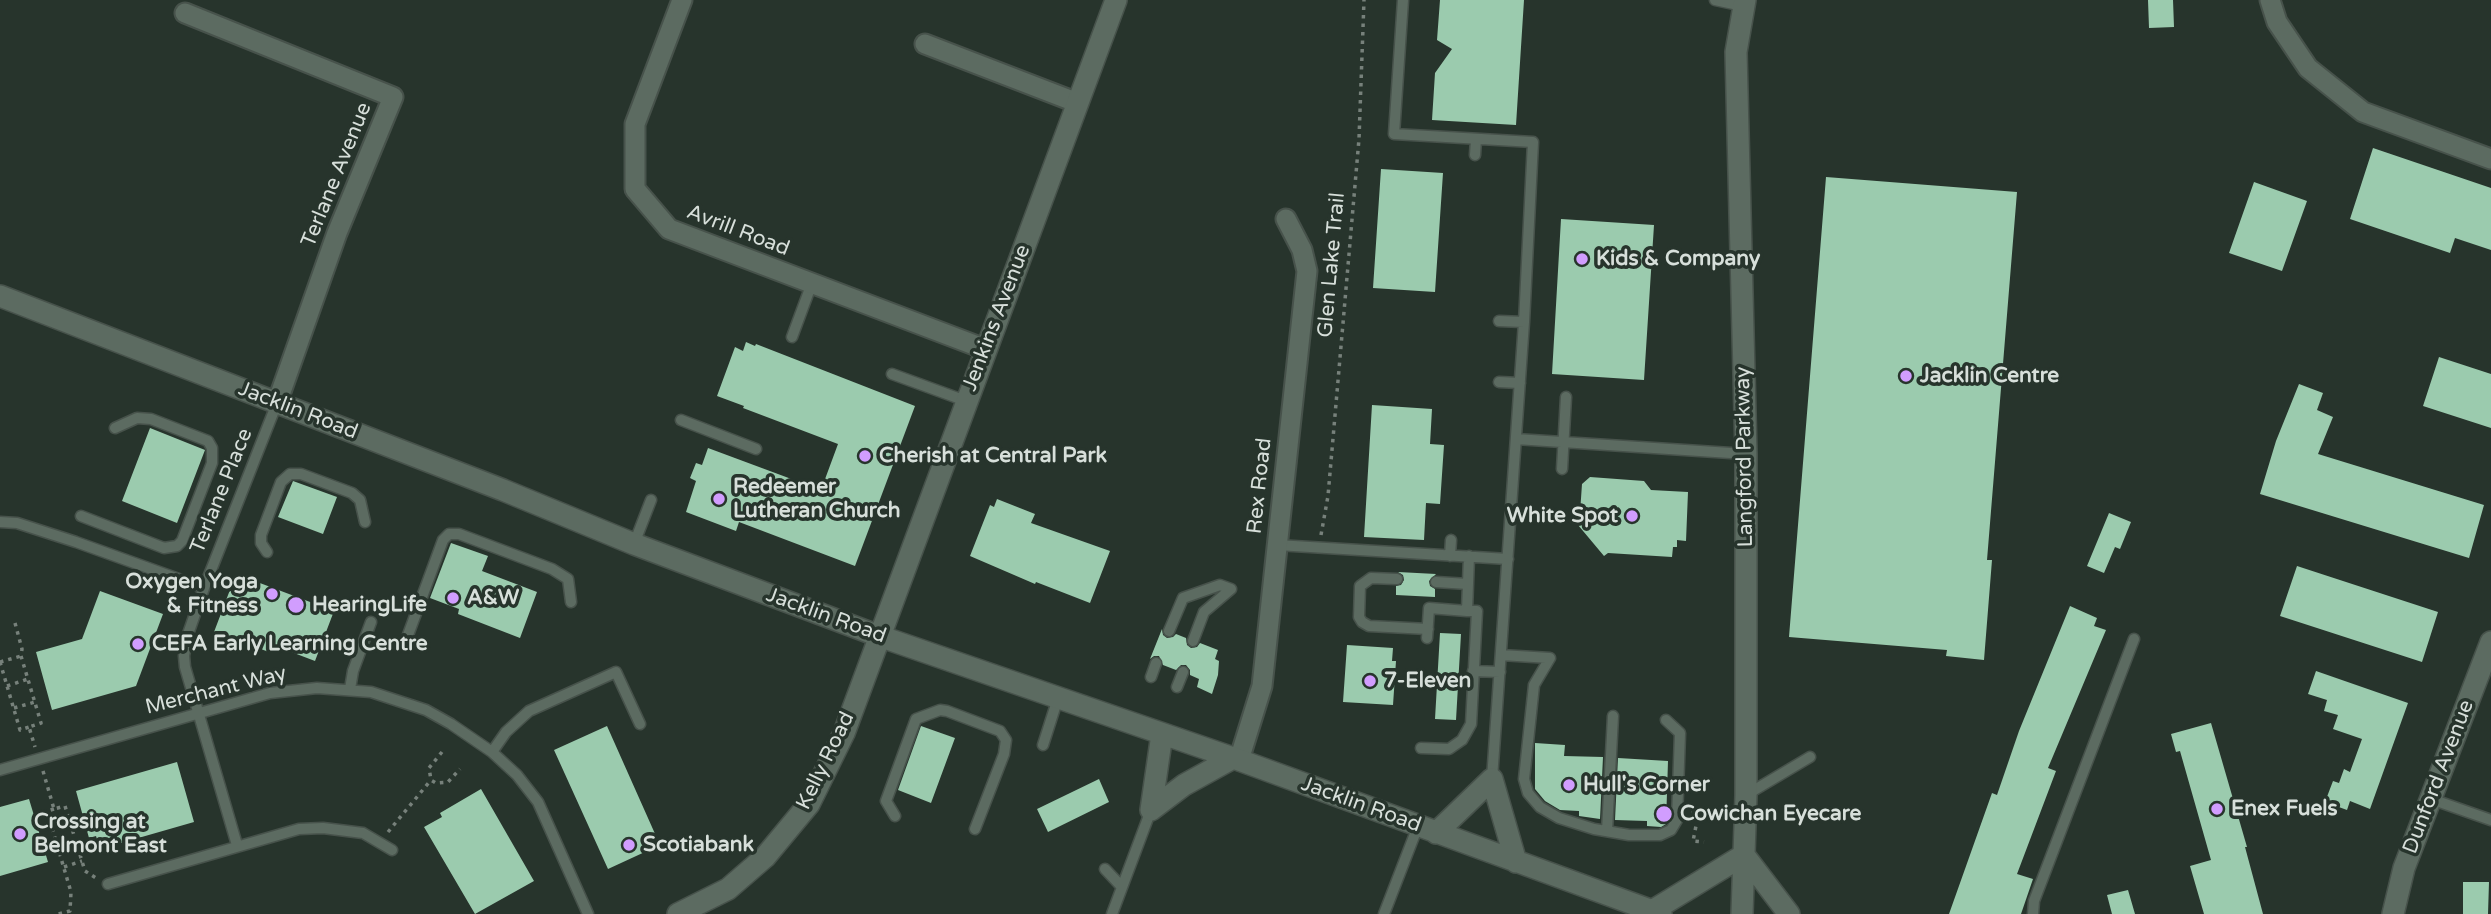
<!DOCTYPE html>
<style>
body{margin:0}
canvas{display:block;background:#27342c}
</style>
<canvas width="2491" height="914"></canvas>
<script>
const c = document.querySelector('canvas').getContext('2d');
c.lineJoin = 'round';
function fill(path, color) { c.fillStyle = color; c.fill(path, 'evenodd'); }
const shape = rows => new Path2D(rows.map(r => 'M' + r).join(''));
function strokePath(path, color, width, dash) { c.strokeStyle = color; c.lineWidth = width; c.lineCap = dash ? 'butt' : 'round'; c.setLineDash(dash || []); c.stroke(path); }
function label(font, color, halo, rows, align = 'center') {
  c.font = font + ' "Varela Round",sans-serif'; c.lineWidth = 7; c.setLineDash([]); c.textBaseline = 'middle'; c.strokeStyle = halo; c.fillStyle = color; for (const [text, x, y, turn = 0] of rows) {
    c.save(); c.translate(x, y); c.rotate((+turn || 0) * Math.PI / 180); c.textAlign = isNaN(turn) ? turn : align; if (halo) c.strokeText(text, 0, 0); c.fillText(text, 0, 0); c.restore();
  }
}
const building = shape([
 [1440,0,1524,0,1516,125,1432,120,1435,73,1452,49,1437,40],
 [2148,0,2173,0,2174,27,2149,28],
 [2373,148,2491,188,2491,250,2455,238,2450,253,2350,219],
 [1381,169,1443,173,1435,292,1373,288],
 [1826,177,2017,192,1987,560,1992,560,1984,660,1946,656,1947,650,1789,637],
 [2254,182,2307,201,2282,271,2229,253],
 [1561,219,1654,225,1644,380,1552,374],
 [746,342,755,346,756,344,915,406,855,566,739,522,736,531,686,512,696,481,690,478,696,463,702,465,708,448,821,490,838,444,743,408,744,406,717,396,735,347,743,351],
 [2439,357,2491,374,2491,428,2423,406],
 [2299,384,2323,393,2317,410,2333,417,2318,454,2484,505,2469,558,2260,494,2276,441],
 [1372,405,1432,409,1430,444,1444,445,1440,504,1426,503,1424,540,1364,537],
 [150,428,205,450,177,523,122,501],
 [1590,477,1644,481,1651,490,1688,492,1686,541,1677,540,1677,547,1673,547,1672,557,1608,553,1604,556,1573,519,1580,513,1582,484],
 [293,481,337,497,323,534,278,517],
 [997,499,1035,514,1031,523,1110,551,1090,603,1036,582,1035,584,970,556,990,505,994,507],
 [2109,513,2131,522,2120,549,2115,547,2104,573,2087,566],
 [451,543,488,556,482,571,537,592,520,638,458,614,459,609,430,598],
 [2297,566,2438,612,2422,662,2280,616],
 [1398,572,1436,574,1429,581,1430,586,1435,589,1435,597,1396,595,1396,586,1401,585,1404,580,1403,575],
 [236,574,334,611,315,661,286,650,269,652,214,632],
 [100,591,163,614,136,686,52,710,36,652,82,639],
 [2070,606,2097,618,2094,626,2106,630,2048,768,2056,771,2017,874,2033,879,2021,914,1949,914,1992,793,1997,795,2019,731],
 [1162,629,1163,635,1167,638,1173,637,1176,634,1186,638,1187,645,1191,648,1197,647,1200,643,1218,650,1215,659,1219,661,1218,675,1212,694,1197,687,1199,679,1190,675,1190,670,1186,665,1181,665,1176,670,1163,665,1159,656,1154,656,1150,659],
 [1440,633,1461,634,1456,720,1435,719],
 [1347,645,1393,648,1392,661,1396,661,1393,705,1343,702],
 [2316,671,2408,703,2370,809,2350,801,2347,810,2325,802,2333,781,2339,783,2344,769,2350,772,2362,739,2333,729,2338,715,2324,711,2327,700,2308,694],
 [2211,723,2247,847,2245,847,2263,914,2204,914,2190,866,2211,860,2180,751,2176,752,2171,734],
 [607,726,660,845,608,869,554,750],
 [921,726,955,738,931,803,898,790],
 [1535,743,1565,745,1564,756,1603,757,1600,819,1579,816,1579,811,1560,810,1545,801,1535,789],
 [1618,758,1668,761,1666,824,1661,827,1647,826,1647,821,1615,820],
 [177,762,194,822,100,849,96,836,89,838,76,791],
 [1099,779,1109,802,1048,832,1037,809],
 [481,789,534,881,475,914,424,827,442,817,440,813],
 [29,799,48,862,0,876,0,807],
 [2463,882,2489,882,2488,914,2463,914],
 [2128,890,2135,914,2112,914,2107,895]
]);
const path = shape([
 [1321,535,1328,496,1359,139,1364,0],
 [15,623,22,649,21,656,41,723,29,727,35,747],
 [0,662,20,730,29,727],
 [0,662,21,656],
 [7,686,28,679],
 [14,708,35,702],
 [442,752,429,768,431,780,436,783,448,782,460,769],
 [43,771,54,809,65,806,85,871,96,878],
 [54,809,47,811,71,892,70,911,58,914],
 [1693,810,1696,826,1693,841,1704,842],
 [388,832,431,780],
 [58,847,76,841],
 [64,867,82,861]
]);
const lane = shape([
 [1403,0,1394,134,1533,142,1524,322,1492,779],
 [1715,0,1743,6],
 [1475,155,1476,139],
 [1499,321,1524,322],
 [792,337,812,283],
 [892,374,966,401],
 [1499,382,1520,383],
 [681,420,756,449],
 [1516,439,1746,454],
 [1562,469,1566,397],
 [81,516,164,548,177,546,182,541,212,463,212,448,208,441,151,419,137,418,115,428],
 [0,522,17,523,76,542,204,588],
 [634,544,651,500],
 [1277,545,1508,559],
 [267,552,261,543,261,535,281,482,290,474,301,474,352,493,360,500,365,522],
 [1450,556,1451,540],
 [1397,579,1371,578,1360,586,1359,617,1362,622,1369,626,1428,629],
 [1436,582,1468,584],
 [1169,631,1183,598,1220,585,1231,589,1204,612,1193,641],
 [408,635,443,540,449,534,459,534,552,569,568,579,571,602],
 [1427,638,1429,608,1467,611],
 [1501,655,1550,658,1534,685,1524,779,1528,793,1540,807,1559,818,1594,829,1629,835,1660,835,1671,830,1677,820,1680,733,1666,720],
 [1473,671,1500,672],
 [1151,677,1156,663],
 [1177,687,1183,672],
 [350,689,353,671,371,622],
 [1043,745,1058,698],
 [1421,748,1449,749,1462,740,1471,724,1477,611,1467,611,1469,556],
 [492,752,506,732,529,711,616,672,640,724],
 [0,770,270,693,317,688,371,692,426,710,451,724,492,752,517,775,538,802,588,914],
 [1746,795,1810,757],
 [2431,799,2491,820],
 [895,816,886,801,916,719,940,710,947,711,1000,731,1006,740,1004,754,975,829],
 [1607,831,1613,716],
 [237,845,185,667,184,656,187,637,204,588,277,403],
 [1105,869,1122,887],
 [108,884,299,829,323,828,363,833,392,850],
 [1112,914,1151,810],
 [1384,914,1418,826],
 [2033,914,2034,901,2134,639]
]);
const street = shape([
 [682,0,635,124,635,189,669,229,985,349],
 [2270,0,2277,22,2308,68,2363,112,2491,159],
 [185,13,393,97,337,233,277,403],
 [925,44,1078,103],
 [1239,760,1262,686,1307,271,1302,250,1286,219]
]);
const secondary = shape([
 [0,296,503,490,634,544,879,636,1239,760,1661,914],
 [1151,810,1184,785,1233,758],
 [1151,810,1162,734],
 [1436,833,1492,779,1516,862],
 [1744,855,1789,914],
 [1652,911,1744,855],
 [678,914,728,889,765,857,809,804,844,733,1116,0],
 [1742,914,1746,795,1746,454,1736,52,1745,0],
 [2393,914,2404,868,2491,642]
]);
const markers = [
 [1582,259,7,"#d19dfe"],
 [1906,376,7,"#d19dfe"],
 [865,456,7,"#d19dfe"],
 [719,499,7,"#d19dfe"],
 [1632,516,7,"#d19dfe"],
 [272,594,7,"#d19dfe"],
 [453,598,7,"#d19dfe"],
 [296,605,9,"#d19dfe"],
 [138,644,7,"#d19dfe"],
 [1370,681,7,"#d19dfe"],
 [1569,785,7,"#d19dfe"],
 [2217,809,7,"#d19dfe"],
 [1664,814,9,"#d19dfe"],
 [20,834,7,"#d19dfe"],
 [629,845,7,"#d19dfe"]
];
const streetNames = [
 ["Terlane Avenue",337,175,-68],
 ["Avrill Road",738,231,21],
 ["Glen Lake Trail",1332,265,-85],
 ["Jenkins Avenue",997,318,-69],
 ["Jacklin Road",298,411,21],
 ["Langford Parkway",1745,457,-91],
 ["Rex Road",1260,486,-84],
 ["Terlane Place",222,491,-68],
 ["Jacklin Road",826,616,20],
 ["Merchant Way",216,691,-14],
 ["Kelly Road",826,761,-64],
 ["Dunford Avenue",2439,777,-69],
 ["Jacklin Road",1361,805,20]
];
const poiNames = [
 ["Kids & Company",1596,259],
 ["Jacklin Centre",1920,376],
 ["Cherish at Central Park",879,456],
 ["Redeemer",733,487],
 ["Lutheran Church",733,511],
 ["White Spot",1618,516,"right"],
 ["Oxygen Yoga",258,582,"right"],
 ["& Fitness",258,606,"right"],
 ["A&W",467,598],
 ["HearingLife",312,605],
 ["CEFA Early Learning Centre",152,644],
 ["7-Eleven",1384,681],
 ["Hull's Corner",1583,785],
 ["Enex Fuels",2231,809],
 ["Cowichan Eyecare",1680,814],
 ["Crossing at",34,822],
 ["Belmont East",34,846],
 ["Scotiabank",643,845]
];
fill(building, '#9bcbae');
strokePath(lane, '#47524b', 13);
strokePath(street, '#47524b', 23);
strokePath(secondary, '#47524b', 24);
strokePath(path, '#77817b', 3.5, [3.5, 5]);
strokePath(lane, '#5c6b61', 10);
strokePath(street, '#5c6b61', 19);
strokePath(secondary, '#5c6b61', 21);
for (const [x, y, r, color] of markers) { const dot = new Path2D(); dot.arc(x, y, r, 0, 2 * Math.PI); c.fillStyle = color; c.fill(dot); strokePath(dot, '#27342c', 2.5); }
label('21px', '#d7dfda', '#27342c', streetNames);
label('bold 21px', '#d7dfda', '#27342c', poiNames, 'left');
</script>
